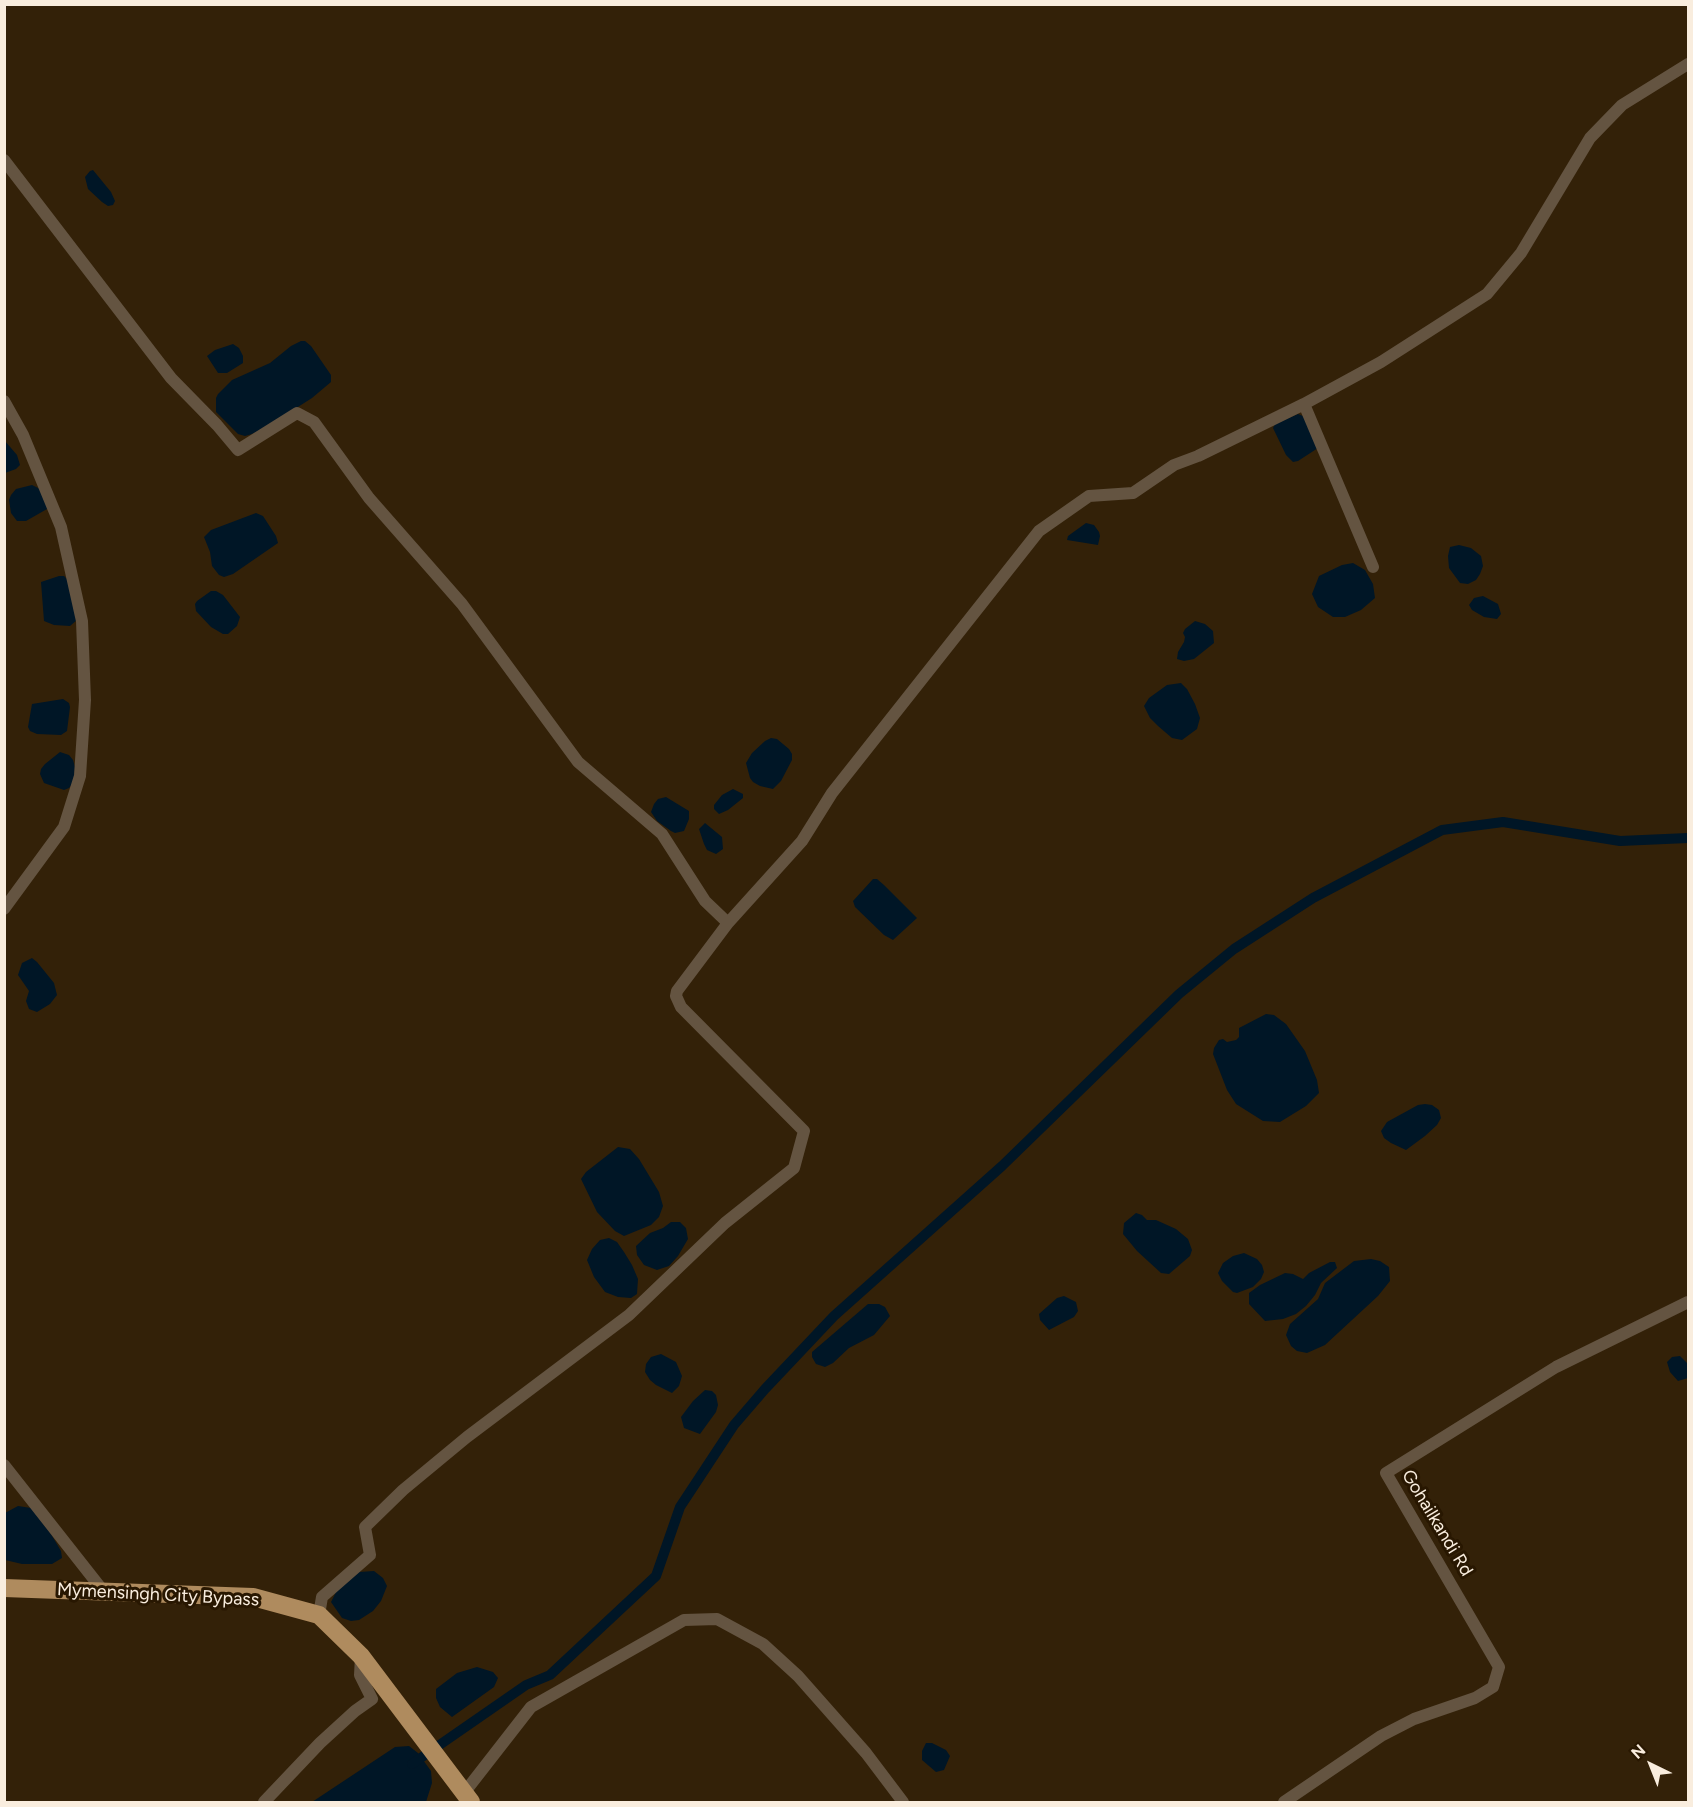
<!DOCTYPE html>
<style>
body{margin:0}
#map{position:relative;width:1693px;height:1807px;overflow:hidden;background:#332108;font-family:Figtree,sans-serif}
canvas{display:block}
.frame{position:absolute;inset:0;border:6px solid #f9edde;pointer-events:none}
.north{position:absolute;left:1621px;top:1735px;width:60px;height:60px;-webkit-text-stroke:4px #281701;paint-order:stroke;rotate:317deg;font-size:16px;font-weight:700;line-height:24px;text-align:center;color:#f9edde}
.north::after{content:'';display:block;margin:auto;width:21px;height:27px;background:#f9edde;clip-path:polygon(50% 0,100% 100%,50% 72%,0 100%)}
</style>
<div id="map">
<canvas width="1693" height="1807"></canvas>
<div class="frame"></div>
<div class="north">N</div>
</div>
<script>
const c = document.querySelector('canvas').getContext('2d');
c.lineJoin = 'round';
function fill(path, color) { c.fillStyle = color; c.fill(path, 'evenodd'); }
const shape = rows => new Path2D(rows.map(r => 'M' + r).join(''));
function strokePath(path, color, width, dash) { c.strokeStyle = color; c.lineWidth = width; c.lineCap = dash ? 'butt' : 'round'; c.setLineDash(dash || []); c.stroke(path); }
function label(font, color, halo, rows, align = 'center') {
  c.font = font + ' Figtree,sans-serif'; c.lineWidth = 6; c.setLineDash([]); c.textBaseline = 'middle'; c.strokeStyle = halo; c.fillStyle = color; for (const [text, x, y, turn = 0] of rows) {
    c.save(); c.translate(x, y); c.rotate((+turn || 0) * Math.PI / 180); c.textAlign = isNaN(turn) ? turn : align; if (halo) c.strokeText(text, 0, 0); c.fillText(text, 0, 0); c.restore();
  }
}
const water = shape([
 [93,170,111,192,115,201,113,205,108,206,102,202,88,189,85,177,90,171],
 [301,341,305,341,311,346,331,375,331,382,312,398,268,426,252,434,245,436,238,434,216,412,216,398,218,394,232,380,270,363,291,346],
 [233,344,239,348,243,356,243,363,227,373,218,373,207,356,215,350],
 [1298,414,1303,416,1318,448,1298,461,1293,462,1286,455,1273,428,1275,424],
 [5,441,17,455,20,465,16,469,5,473],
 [32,485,40,489,47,505,47,509,26,521,17,521,11,513,9,500,11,495,16,489],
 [256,513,263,516,276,536,278,543,233,574,224,577,219,575,212,566,210,552,204,537,211,530],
 [1086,523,1094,525,1099,532,1100,536,1098,545,1067,540,1068,536],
 [1459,545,1471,548,1481,556,1483,566,1480,574,1476,580,1468,584,1460,583,1449,568,1448,556,1450,547],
 [1353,563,1365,570,1373,584,1375,598,1361,610,1345,617,1333,617,1318,607,1312,594,1319,576,1342,565],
 [59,576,64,576,70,582,77,620,70,626,54,625,44,621,41,582],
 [211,591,216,591,223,595,240,617,237,626,228,634,223,634,211,627,196,611,195,604,197,601],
 [1483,596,1498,604,1501,614,1497,619,1484,617,1472,610,1469,605,1474,598],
 [1195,621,1205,624,1213,631,1214,643,1194,659,1184,661,1177,659,1178,652,1184,642,1185,637,1183,633,1185,629],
 [1181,683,1187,689,1195,704,1200,718,1197,729,1182,740,1172,738,1158,726,1150,718,1144,706,1149,698,1167,685],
 [63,699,69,703,70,707,67,731,61,735,37,734,30,731,28,727,32,704],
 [771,738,777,739,789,749,792,754,792,760,781,781,773,789,760,786,753,782,750,778,746,763,752,753,765,741],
 [60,752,69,755,73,760,75,767,74,782,69,788,64,790,44,783,40,774,41,769,45,764],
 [733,789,743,794,743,798,728,810,719,814,714,809,714,805,722,795],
 [666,797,689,811,689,819,684,831,675,833,671,831,657,821,651,812,654,804,658,799],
 [705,823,722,837,723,849,716,854,707,850,704,844,699,829],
 [873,879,877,879,884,885,917,918,893,940,884,935,855,907,853,901],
 [32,958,37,962,54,983,57,995,50,1004,37,1012,29,1009,26,1001,29,991,18,975,22,963],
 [1266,1014,1274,1015,1286,1024,1305,1051,1317,1080,1319,1093,1306,1106,1280,1122,1263,1121,1236,1104,1227,1090,1213,1054,1214,1048,1219,1040,1223,1039,1227,1042,1236,1040,1239,1037,1239,1028],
 [1425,1104,1432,1105,1439,1110,1441,1118,1437,1125,1425,1136,1406,1150,1391,1143,1384,1138,1381,1131,1387,1122,1418,1105],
 [618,1147,630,1149,639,1159,659,1192,663,1206,659,1217,651,1225,624,1236,615,1231,597,1212,581,1179,586,1172],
 [1136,1213,1142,1215,1147,1220,1156,1220,1176,1229,1188,1239,1192,1250,1190,1256,1169,1274,1161,1273,1137,1251,1123,1234,1124,1223],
 [671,1222,680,1222,686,1228,688,1239,678,1256,669,1266,657,1270,644,1265,637,1255,636,1246,650,1233,663,1228],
 [609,1238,617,1242,624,1252,632,1265,638,1279,637,1294,631,1298,618,1297,605,1292,594,1277,587,1260,592,1249,600,1240],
 [1244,1253,1257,1259,1262,1265,1264,1272,1261,1279,1253,1287,1237,1293,1233,1292,1222,1281,1218,1273,1223,1263,1233,1256],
 [1371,1259,1380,1261,1389,1267,1390,1281,1378,1296,1325,1345,1307,1353,1297,1351,1291,1346,1286,1335,1290,1324,1318,1299,1325,1283,1354,1261],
 [1330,1262,1335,1262,1337,1268,1321,1283,1315,1295,1306,1306,1296,1314,1283,1319,1265,1321,1249,1304,1249,1293,1260,1285,1285,1273,1293,1274,1303,1279,1309,1273],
 [1064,1296,1076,1302,1078,1311,1074,1317,1049,1330,1040,1320,1039,1314,1057,1298],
 [868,1304,879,1304,885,1307,890,1316,874,1335,849,1348,833,1363,825,1367,816,1364,812,1357,812,1352],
 [661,1354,676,1362,682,1376,679,1386,672,1393,656,1385,650,1380,645,1372,646,1364,651,1357],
 [1680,1356,1688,1364,1688,1378,1678,1381,1670,1372,1667,1362,1672,1357],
 [705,1390,712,1391,716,1395,718,1405,716,1412,700,1434,684,1428,681,1417,693,1401],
 [18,1506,31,1508,51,1534,61,1551,62,1558,52,1564,22,1564,5,1560,5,1513],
 [374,1571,383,1578,387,1586,381,1601,373,1611,359,1620,351,1621,342,1618,331,1602,336,1592,359,1572],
 [477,1667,493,1672,498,1678,494,1687,452,1717,440,1707,436,1698,436,1689,457,1673],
 [926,1743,932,1743,946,1750,950,1756,944,1770,936,1772,922,1760,922,1751],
 [409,1746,418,1753,431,1771,432,1783,426,1802,312,1802,395,1747]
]);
const canal = shape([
 [412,1764,526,1685,550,1675,656,1576,680,1507,734,1425,765,1389,834,1316,1002,1166,1179,994,1234,949,1313,898,1442,830,1503,822,1620,841,1688,838]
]);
const minor = shape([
 [4,160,171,378,217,425,238,450,297,413,314,422,369,498,462,604,578,762,662,834,705,901,728,923],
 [4,401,23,435,61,527,82,621,85,700,80,776,64,827,4,909],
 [1304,404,1373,567],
 [4,1465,104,1592],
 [319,1615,322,1597,370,1555,365,1527,403,1490,467,1437,629,1315,725,1223,794,1168,804,1131,681,1007,676,996,677,991,728,923,802,841,832,793,1039,531,1089,496,1133,493,1174,465,1198,456,1304,404,1381,362,1487,294,1521,253,1590,138,1622,105,1688,64],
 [464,1793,531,1707,684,1620,717,1619,763,1644,798,1676,866,1753,903,1802],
 [264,1802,320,1743,355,1711,372,1699,360,1675,361,1656],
 [1284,1802,1381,1736,1414,1719,1475,1698,1493,1687,1499,1667,1386,1473,1556,1367,1688,1302]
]);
const trunk = shape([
 [4,1588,253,1597,319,1615,361,1656,471,1802]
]);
const streetNames = [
 ["Gohailkandi Rd",1437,1523,59],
 ["Mymensingh City Bypass",158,1595,3]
];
fill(water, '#001626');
strokePath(canal, '#001626', 10);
strokePath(minor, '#645441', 12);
strokePath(trunk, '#af8b5e', 18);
label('18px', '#f9edde', '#281701', streetNames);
</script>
